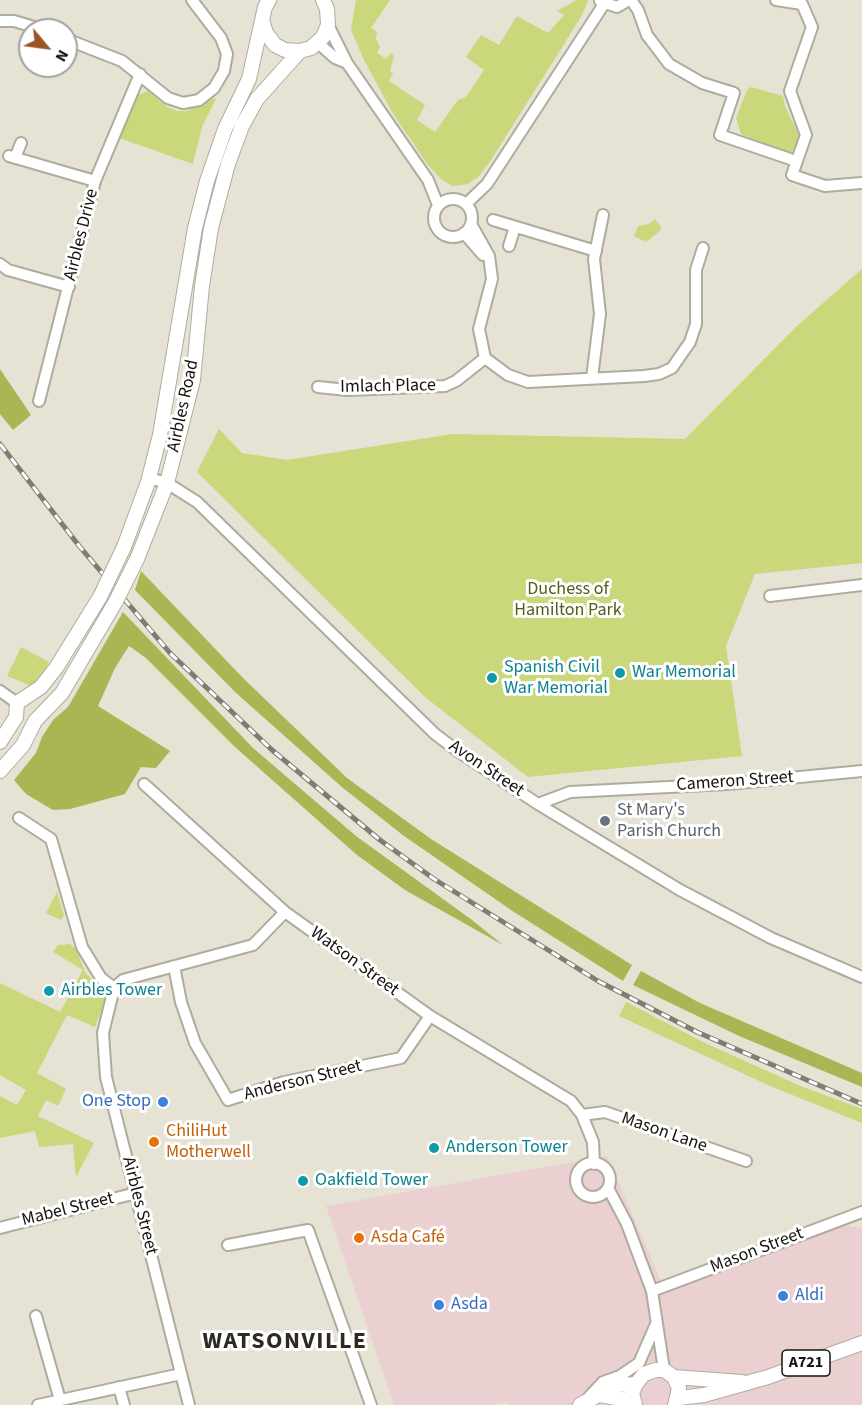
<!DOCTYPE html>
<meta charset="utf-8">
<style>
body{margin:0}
#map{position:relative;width:862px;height:1405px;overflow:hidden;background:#e6e2d4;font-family:"Source Sans 3",sans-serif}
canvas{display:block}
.north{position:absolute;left:18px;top:18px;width:60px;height:60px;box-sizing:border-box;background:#fff;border:2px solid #a1a19f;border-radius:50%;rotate:119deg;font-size:16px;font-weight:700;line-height:24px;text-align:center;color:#14130e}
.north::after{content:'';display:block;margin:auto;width:21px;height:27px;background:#995725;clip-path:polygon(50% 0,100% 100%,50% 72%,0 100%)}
</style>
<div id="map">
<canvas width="862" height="1405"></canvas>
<div class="north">N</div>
</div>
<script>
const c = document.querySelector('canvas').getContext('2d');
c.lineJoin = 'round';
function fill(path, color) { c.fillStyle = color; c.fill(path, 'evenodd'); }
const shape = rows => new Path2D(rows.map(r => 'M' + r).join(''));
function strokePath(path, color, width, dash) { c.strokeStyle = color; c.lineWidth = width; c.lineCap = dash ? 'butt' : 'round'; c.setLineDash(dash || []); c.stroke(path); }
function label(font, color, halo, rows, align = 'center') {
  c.font = font + ' "Source Sans 3",sans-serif'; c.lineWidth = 6; c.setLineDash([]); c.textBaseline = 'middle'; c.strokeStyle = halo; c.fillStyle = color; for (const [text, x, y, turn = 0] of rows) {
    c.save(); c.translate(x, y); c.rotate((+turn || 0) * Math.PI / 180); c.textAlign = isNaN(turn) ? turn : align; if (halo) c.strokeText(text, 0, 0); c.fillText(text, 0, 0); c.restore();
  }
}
const commercial = shape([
 [607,1156,666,1293,840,1225,862,1228,862,1405,508,1405,507,1401,491,1405,394,1405,326,1206]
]);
const green = shape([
 [356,0,390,0,371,28,377,32,376,39,380,47,377,53,386,59,391,53,394,56,390,71,393,73,389,81,425,105,417,120,435,132,458,100,466,97,484,70,466,57,481,35,499,45,517,16,548,33,564,15,557,11,577,0,588,0,582,15,561,49,489,163,478,177,468,184,453,186,442,180,428,165,392,112,364,60,351,30],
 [751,87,783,96,785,106,800,138,795,152,792,151,791,155,741,134,736,118,747,90],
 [148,91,167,107,177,111,187,111,211,98,216,99,202,127,193,164,119,138,138,95],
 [655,219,662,229,646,242,634,236,638,226,649,224],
 [862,269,862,563,755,574,726,646,742,756,528,777,425,697,197,472,219,429,242,453,287,460,452,434,685,439,797,326],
 [21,647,49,662,39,681,31,686,7,676],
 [57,892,64,915,61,920,46,913],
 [70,944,76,949,86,974,105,989,107,996,95,1027,67,1015,37,1073,66,1089,58,1106,46,1100,38,1116,94,1143,76,1177,73,1144,39,1147,35,1131,0,1138,0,1096,17,1105,26,1090,0,1075,0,983,60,1012,83,970,53,952,58,945],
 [626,1002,707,1044,803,1087,862,1109,862,1123,770,1086,619,1016]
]);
const forest = shape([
 [0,369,31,415,13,430,0,414],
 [141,571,243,678,347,778,431,839,632,965,623,981,514,912,404,836,343,788,235,692,135,590],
 [123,612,253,748,356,836,472,920,503,945,405,890,357,855,235,747,146,658,129,646,115,668,98,706,170,751,156,768,141,767,125,794,70,809,53,810,26,794,14,780,36,753,42,737,53,720,68,707],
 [641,971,700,1003,862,1073,862,1087,739,1036,633,985]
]);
const minor = shape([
 [631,0,638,10,647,35,669,64,702,83,734,93,720,135,796,161],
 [776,0,802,4,812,27,790,91,806,135,792,175,825,186,862,183],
 [600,1,617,7,629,0],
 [0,21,14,21,44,30],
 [328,25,347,63,428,180,438,205],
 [66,39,122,61,168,98,183,103,199,100,214,88,224,71,227,54,221,38,192,0],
 [318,43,335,58,347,63],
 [9,156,95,181],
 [15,158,21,143],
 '434 218a19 19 0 1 1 38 0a19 19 0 1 1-38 0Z',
 [466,204,487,184,604,4],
 [493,220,596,251],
 [471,224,489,256,492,279,479,329,485,358,508,375,528,382,644,376,659,374,672,368,690,342,696,324,696,270,703,248],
 [464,233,483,255],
 [509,246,515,227],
 [0,264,8,270,69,287],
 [592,378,600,314,594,259,603,215],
 [318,387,347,390,445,386,456,381,485,358],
 [39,401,95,181,140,74],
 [149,478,167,483,197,502,435,734,459,752,538,804,680,890,771,938,862,977],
 [770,596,862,585],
 [0,691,17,703],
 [144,784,285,912,430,1016,571,1101,582,1115,593,1142,594,1164],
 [538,804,570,792,728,784,862,771],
 [19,818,51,839,82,947,101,978,114,988],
 [174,966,181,1002,195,1043,228,1100,284,1082,401,1058,430,1016],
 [582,1115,605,1112,746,1161],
 '576 1180a17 17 0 1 1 34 0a17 17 0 1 1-34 0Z',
 [608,1188,627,1224,652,1291,664,1370],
 [0,1228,136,1193],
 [228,1245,308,1230,371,1405],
 [652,1291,862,1212],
 [36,1316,60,1400],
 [119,1387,124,1405],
 [589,1397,603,1382,620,1376,639,1363,656,1324],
 [38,1405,181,1374],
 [189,1405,106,1077,103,1033,114,988,123,980,253,945,285,912]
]);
const major = shape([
 [263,23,266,33,275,45,285,50,300,51,311,48,323,37,328,25,327,9,323,0],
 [124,547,148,482,160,435,195,228,207,181,225,129,249,79,265,7,269,0],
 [137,559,167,483,193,380,202,286,211,228,228,164,242,126,257,99,300,51],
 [0,742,16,717,17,703,41,687,56,668,100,597],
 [0,771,23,745,35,721,62,693,116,601],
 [674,1377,742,1382],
 [600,1395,632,1401],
 [679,1398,704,1395,768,1377,862,1343],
 [580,1405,617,1385,636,1384],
 [635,1405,632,1393,636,1384,644,1374,656,1370,664,1370,674,1377,679,1388,675,1405]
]);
const rail = shape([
 [0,444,80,547,170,653,272,750,380,840,434,879,598,981,697,1032,862,1104]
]);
const majorBridge = shape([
 [100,597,124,547],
 [116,601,137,559]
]);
const markers = [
 [620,673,6,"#0f9aa8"],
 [492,678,6,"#0f9aa8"],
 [605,821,6,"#6b7280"],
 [49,991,6,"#0f9aa8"],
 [163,1102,6,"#3f7fe0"],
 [154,1142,6,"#e8710a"],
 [434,1148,6,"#0f9aa8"],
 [303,1181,6,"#0f9aa8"],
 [359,1238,6,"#e8710a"],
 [783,1296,6,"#3f7fe0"],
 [439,1305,6,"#3f7fe0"]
];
const shields = [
 [806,1363,48]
];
const shieldNames = [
 ["A721",806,1363]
];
const streetNames = [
 ["Airbles Drive",82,235,-76],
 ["Imlach Place",388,387,-1],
 ["Airbles Road",184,406,-78],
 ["Avon Street",486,769,34],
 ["Cameron Street",735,782,-4],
 ["Watson Street",354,962,36],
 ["Anderson Street",303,1081,-14],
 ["Mason Lane",664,1133,19],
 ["Airbles Street",139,1206,76],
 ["Mabel Street",68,1210,-14],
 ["Mason Street",757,1251,-21]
];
const parkNames = [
 ["Duchess of",568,590],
 ["Hamilton Park",568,611]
];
const cultureNames = [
 ["Spanish Civil",504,668],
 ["War Memorial",504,689],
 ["War Memorial",632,673],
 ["Airbles Tower",61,991],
 ["Anderson Tower",446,1148],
 ["Oakfield Tower",315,1181]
];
const worshipNames = [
 ["St Mary's",617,811],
 ["Parish Church",617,832]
];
const shopNames = [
 ["One Stop",151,1102,"right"],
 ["Aldi",795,1296],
 ["Asda",451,1305]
];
const foodNames = [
 ["ChiliHut",166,1132],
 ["Motherwell",166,1153],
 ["Asda Café",371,1238]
];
const districtNames = [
 ["WATSONVILLE",285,1343]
];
fill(commercial, '#ebd0d2');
fill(green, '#cad77b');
fill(forest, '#a9b653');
strokePath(minor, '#afab9d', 14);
strokePath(major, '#afab9d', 16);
strokePath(minor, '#fff', 10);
strokePath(major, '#fff', 14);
strokePath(rail, '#7f7d73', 5);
strokePath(rail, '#fff', 3, [9]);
strokePath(majorBridge, '#afab9d', 16, []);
strokePath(majorBridge, '#fff', 14);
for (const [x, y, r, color] of markers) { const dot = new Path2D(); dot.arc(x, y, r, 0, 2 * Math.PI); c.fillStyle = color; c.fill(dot); strokePath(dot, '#fff', 2); }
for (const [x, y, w] of shields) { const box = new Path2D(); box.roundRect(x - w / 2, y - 13, w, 26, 4.5); c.fillStyle = '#fff'; c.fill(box); strokePath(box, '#14130e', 1.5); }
label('bold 16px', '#14130e', null, shieldNames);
label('18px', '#14130e', '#fff', streetNames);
label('18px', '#565e16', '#fff', parkNames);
label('18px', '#0d838f', '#fff', cultureNames, 'left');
label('18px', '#5b616d', '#fff', worshipNames, 'left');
label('18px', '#366cbe', '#fff', shopNames, 'left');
label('18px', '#c56008', '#fff', foodNames, 'left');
c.letterSpacing = '1.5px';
label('bold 24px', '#2d2a1f', '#fff', districtNames);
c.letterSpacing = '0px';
</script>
